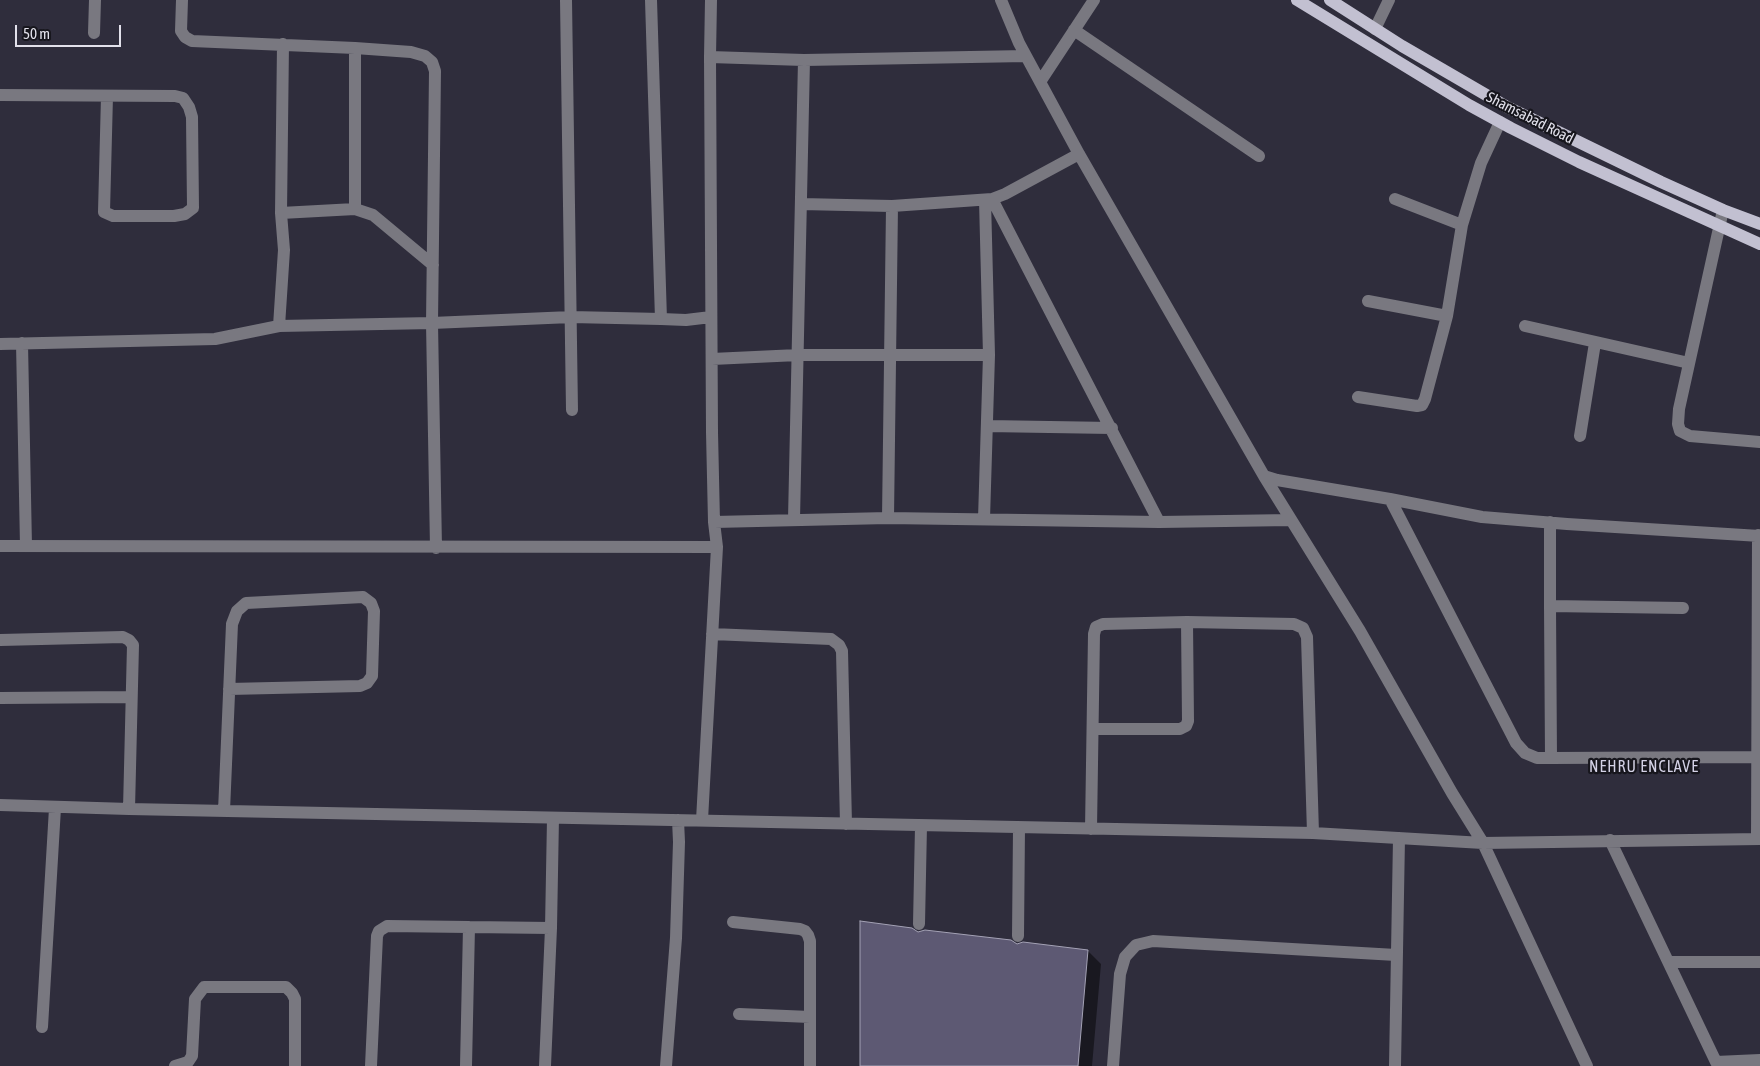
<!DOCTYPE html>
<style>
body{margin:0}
#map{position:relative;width:1760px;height:1066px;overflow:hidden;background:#2f2d3c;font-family:"Asap Condensed",sans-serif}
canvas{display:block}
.scale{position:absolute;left:15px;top:25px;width:106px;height:22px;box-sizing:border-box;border:2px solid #e2e1eb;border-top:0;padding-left:6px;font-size:15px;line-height:18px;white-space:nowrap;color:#e2e1eb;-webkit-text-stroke:4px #17161d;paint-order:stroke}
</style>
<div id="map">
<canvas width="1760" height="1066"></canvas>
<div class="scale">50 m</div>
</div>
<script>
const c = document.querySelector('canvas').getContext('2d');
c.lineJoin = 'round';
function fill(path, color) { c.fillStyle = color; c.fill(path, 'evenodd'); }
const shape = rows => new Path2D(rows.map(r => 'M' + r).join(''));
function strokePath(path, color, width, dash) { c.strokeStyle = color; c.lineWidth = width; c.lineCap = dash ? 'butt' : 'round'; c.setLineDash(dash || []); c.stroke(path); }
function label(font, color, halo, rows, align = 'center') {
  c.font = font + ' "Asap Condensed",sans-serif'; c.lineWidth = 4.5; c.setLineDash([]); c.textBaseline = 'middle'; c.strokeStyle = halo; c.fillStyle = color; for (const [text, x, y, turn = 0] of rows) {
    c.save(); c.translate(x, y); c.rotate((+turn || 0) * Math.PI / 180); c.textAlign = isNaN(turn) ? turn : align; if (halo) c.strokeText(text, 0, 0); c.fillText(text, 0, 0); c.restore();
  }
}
const shadow = shape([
 [918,933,1017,945,1088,951,1101,964,1092,1066,861,1066]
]);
const building = shape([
 [860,921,912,928,918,932,925,930,1011,940,1017,944,1023,942,1088,950,1078,1066,860,1066,860,921]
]);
const minor = shape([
 [182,0,181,31,185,37,192,41,355,48,411,52,425,56,432,62,435,71,432,323,436,548],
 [566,0,572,410],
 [651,0,661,319,686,320,711,317],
 [1001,0,1019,43,1079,154,1264,476,1360,631,1452,793,1483,843,1587,1066],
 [1375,29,1389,0],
 [1074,30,1259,156],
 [94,33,95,0],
 [355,48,355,209],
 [710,57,804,60,1026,56],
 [1040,82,1094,0],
 [0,95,175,96,183,98,189,107,192,117,193,208,185,214,174,216,113,216,104,212,107,96],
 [992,199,1159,522],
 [1395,199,1462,225],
 [801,204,892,206,992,199,1005,194,1079,154],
 [1723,210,1679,409,1678,424,1680,431,1690,436,1760,442],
 [281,213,355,209,373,215,433,265],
 [1368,301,1447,316],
 [279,326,284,250,281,213,283,44],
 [1525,326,1689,363],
 [22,343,26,546],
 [0,344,215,339,279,326,432,323,571,317,661,319],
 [712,359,798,355,989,355],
 [1358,397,1417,406,1422,405,1425,399,1447,316,1462,225,1481,163,1500,122],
 [987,426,1112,428],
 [1580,436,1595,343],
 [1264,476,1277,480,1390,499,1482,517,1567,524,1760,536],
 [1390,499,1516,743,1525,753,1537,758,1551,758,1757,757],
 [888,518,892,206],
 [794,519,804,60],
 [984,519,989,355,985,200],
 [714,522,888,518,1159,522,1291,520],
 [1550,522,1550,606,1683,608],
 [0,546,717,547],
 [1550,606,1551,758],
 [712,634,831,639,839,645,842,651,846,824],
 [0,640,123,637,129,640,133,645,129,809],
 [0,698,131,697],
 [1093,729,1180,729,1186,726,1188,721,1187,622],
 [0,805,129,809,1313,833,1483,843,1760,839],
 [224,811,232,624,237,611,246,603,363,597,371,603,374,611,372,676,367,683,360,686,229,689],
 [702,820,717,547,714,522,712,432,710,57,711,0],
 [1091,829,1094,634,1096,627,1103,624,1187,622,1294,624,1303,628,1307,637,1313,833],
 [1757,839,1758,535],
 [1610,840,1716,1062,1760,1060],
 [733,922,800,929,805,931,808,935,810,941,810,1066],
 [919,924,921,826],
 [1018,936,1019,828],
 [1669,962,1760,962],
 [739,1014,810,1017],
 [42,1027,55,808],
 [175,1066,188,1062,192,1056,195,999,204,987,286,987,292,993,295,999,295,1066],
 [371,1066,377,936,379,931,387,926,551,928],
 [466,1066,469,927],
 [545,1066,551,928,553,818],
 [666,1066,676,938,679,842,678,820],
 [1113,1066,1120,974,1125,957,1136,945,1153,941,1396,955],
 [1395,1066,1399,838]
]);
const major = shape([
 [1297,0,1469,105,1511,128,1579,162,1760,244],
 [1330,0,1402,46,1507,107,1661,182,1723,210,1760,224]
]);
const streetNames = [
 ["Shamsabad Road",1530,118,27]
];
const neighbourhoodNames = [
 ["NEHRU ENCLAVE",1644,767]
];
fill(shadow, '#0007');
fill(building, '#5d5973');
strokePath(building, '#a4a2b5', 1);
strokePath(minor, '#797880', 12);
strokePath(major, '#c2c0d1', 12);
label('15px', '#e2e1eb', '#17161d', streetNames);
c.letterSpacing = '1px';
label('16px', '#d4d2e6', '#17161d', neighbourhoodNames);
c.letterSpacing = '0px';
</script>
